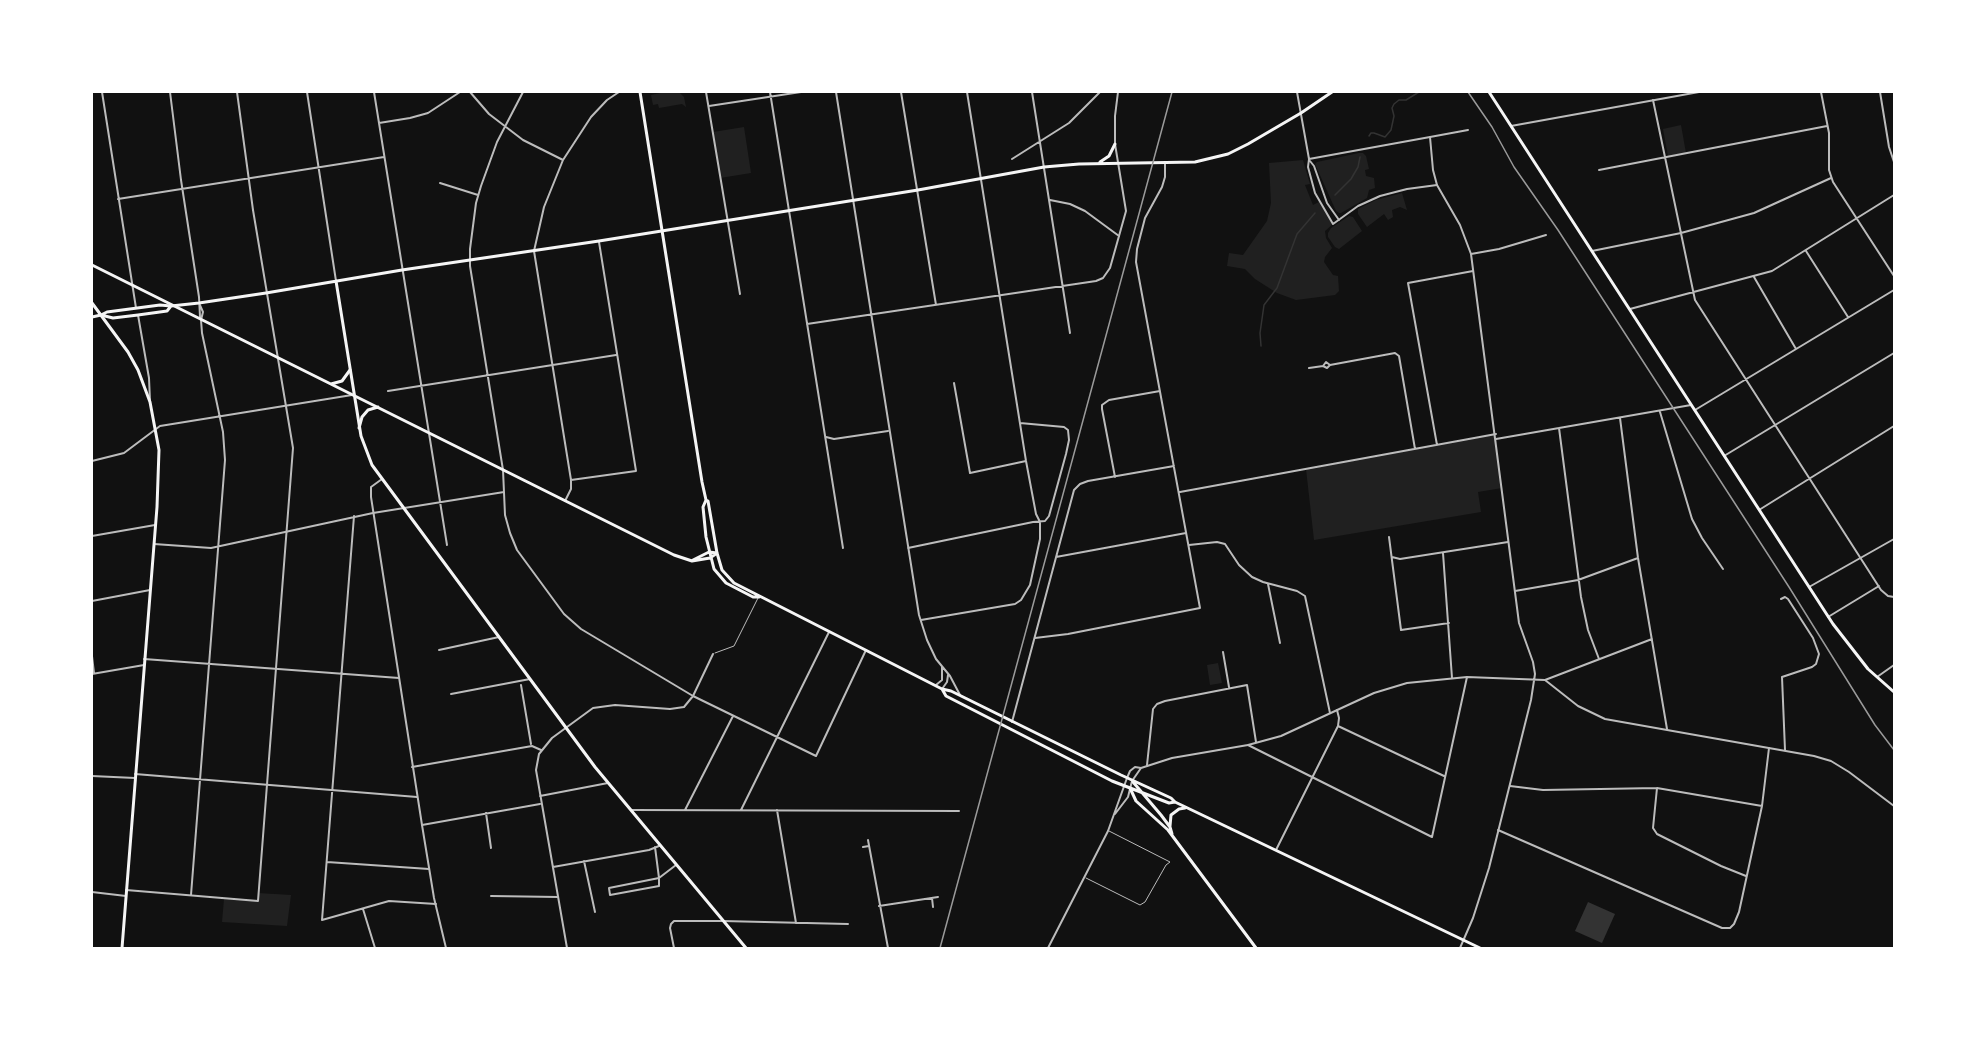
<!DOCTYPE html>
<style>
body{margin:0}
#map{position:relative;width:1986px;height:1040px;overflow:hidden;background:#111;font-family:"Nunito Sans",sans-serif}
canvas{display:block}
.frame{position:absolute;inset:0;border:93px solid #fff;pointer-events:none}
</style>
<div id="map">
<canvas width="1986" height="1040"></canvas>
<div class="frame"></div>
</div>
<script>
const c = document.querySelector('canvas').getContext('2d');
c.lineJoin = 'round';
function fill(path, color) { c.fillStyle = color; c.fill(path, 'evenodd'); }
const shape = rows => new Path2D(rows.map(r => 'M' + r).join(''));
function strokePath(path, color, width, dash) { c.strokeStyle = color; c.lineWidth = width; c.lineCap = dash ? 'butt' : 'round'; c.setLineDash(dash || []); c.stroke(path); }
const green = shape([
 [665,92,679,92,684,97,686,107,682,104,659,108,658,104,653,105,651,95],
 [1681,125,1686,153,1668,156,1663,129],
 [744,127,751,173,720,178,713,132],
 [1359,153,1363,153,1366,156,1369,169,1365,170,1366,176,1374,178,1375,188,1369,190,1367,198,1341,213,1339,213,1336,211,1315,164,1317,162],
 [1303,160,1310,184,1305,185,1313,205,1319,202,1333,224,1325,231,1326,238,1332,248,1325,257,1324,262,1333,275,1338,276,1339,291,1335,295,1296,300,1277,293,1255,279,1245,269,1227,266,1229,253,1243,255,1267,221,1271,203,1269,163],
 [1402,193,1407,210,1400,207,1392,210,1393,217,1388,220,1384,214,1367,227,1358,214,1358,209,1376,200],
 [1349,216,1353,217,1362,231,1339,249,1335,247,1328,237,1328,233,1331,228],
 [1496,434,1502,488,1478,492,1481,512,1314,540,1306,469],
 [1218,663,1222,683,1210,685,1207,665],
 [258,893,291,895,287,926,222,922,224,899,257,901]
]);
const water = shape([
 [1588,902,1615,914,1602,943,1575,931]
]);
const stream = shape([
 [1369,136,1371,133,1374,133,1385,137,1391,130,1394,116,1392,108,1394,104,1399,100,1406,100,1419,92],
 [1335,195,1351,179,1358,167,1360,157],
 [1261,346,1260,333,1264,305,1277,288,1297,234,1315,213]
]);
const service = shape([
 [715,653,734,646,758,598],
 [1086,878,1140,905,1145,902,1166,865,1170,862,1109,831]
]);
const minor = shape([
 [102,92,136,308],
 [170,92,181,180,199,297,200,317],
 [237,92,253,210],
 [307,92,336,281],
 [374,92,447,545],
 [470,92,489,114,523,140,563,160],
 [523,92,497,142,481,186,476,203,470,249,470,266,503,470,505,515,510,533,517,550,564,614,581,629,693,696,816,756,866,650],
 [706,92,740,294],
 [770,92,843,548],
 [836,92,919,615,927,640,936,659,950,676,960,695],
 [901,92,936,305],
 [1032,92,1070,333],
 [1821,92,1829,133,1829,170,1833,182,1894,276],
 [1880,92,1889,147,1894,162],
 [1653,100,1695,300,1881,590,1888,596,1894,597],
 [709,106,801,92],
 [379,123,410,118,428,113,460,92],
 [1430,137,1468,130],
 [1012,159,1069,123,1100,92],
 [1309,159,1308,167,1315,193,1333,224,1358,206,1380,196,1407,189,1437,185],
 [1310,161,1314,166,1327,203,1339,220],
 [1599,170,1827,126],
 [440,183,478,195],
 [118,199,384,157],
 [1592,251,1681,233,1754,213,1831,178],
 [1806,251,1848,317],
 [1471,254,1499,249,1546,235],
 [1754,277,1796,349],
 [1630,309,1772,271,1894,195],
 [138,315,149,378,150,401],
 [807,324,1096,281,1103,278,1110,268,1119,236,1085,211,1070,204,1050,200],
 [1330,365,1395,353,1399,356,1415,449],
 [1309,368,1323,366,1327,368,1330,365,1326,362,1323,366],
 [954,383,970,473,1026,461],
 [388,391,616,355],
 [1695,410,1894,290],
 [1660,412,1692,519,1702,538,1723,569],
 [1620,418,1638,558,1667,729],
 [1559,428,1581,597,1588,630,1599,659],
 [826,437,834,439,888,431],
 [1496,439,1691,405],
 [1437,445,1408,283,1473,271],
 [1724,456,1894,353],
 [92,461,124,453,160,426,352,395],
 [1115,477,1102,409,1102,405,1109,400,1160,391],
 [571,480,636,471,599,242],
 [1180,492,1496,434],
 [565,501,571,489,571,480,534,251,544,207,563,160,591,117,607,100,619,92],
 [1759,510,1894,426],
 [354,516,322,920,389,901,436,904],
 [92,536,155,525],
 [1389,537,1401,630,1449,623],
 [154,544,211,548,373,513,504,492],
 [1189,545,1217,542,1225,544,1239,565,1252,577,1263,582,1297,591,1305,596,1330,713],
 [908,548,1033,522,1045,521,1049,516,1066,454,1069,440,1068,430,1064,427,1020,423],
 [1443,553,1452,678],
 [1056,557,1186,533],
 [1392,557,1400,559,1508,542],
 [1268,584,1280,643],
 [1809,587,1894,539],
 [1515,591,1578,580,1638,558],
 [1781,599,1785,597,1788,599,1813,638,1819,654,1816,664,1812,667,1782,677,1785,750],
 [92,601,150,590],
 [1828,617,1879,586],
 [921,620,1015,604,1021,600,1030,585,1040,539,1040,522,1036,514,1026,461,967,92],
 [1035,638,1068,634,1200,608,1136,262,1137,249,1145,218,1162,187,1165,177,1165,163],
 [439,650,499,637],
 [1223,652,1229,687],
 [92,656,94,673],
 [144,659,399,678],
 [92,674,144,665],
 [1877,677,1894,665],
 [1545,680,1652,639],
 [521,685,531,744],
 [936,685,942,680,942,667],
 [942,689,947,682,948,675],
 [451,694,530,679],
 [1012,722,1074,490,1080,484,1088,481,1174,466],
 [1338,726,1444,776],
 [1248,745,1432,837,1467,677],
 [1147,765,1153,709,1157,704,1165,701,1247,685,1256,742],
 [412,767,532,746,541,750],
 [135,774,417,797],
 [92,776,135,778],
 [1510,786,1543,790,1657,788,1762,806],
 [1657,788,1653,828,1657,834,1721,866,1746,876],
 [540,796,608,783],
 [632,810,959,811],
 [685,810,733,716],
 [741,810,829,632],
 [777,810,796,923],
 [486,813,491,848],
 [422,825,540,804],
 [1498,830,1722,928,1730,928,1734,924,1739,912,1762,806,1769,748],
 [868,840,888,948],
 [655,847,659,878,659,886,610,895,609,888,659,878,676,865],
 [863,847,869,846],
 [1276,850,1338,726,1339,718,1337,710],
 [584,861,595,912],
 [327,862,429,869],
 [553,867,649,850,659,846],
 [92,892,126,896],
 [191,895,225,460,223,432,202,333,201,320,203,312,199,303],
 [491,896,558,897],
 [932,898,933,907],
 [879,906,938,897],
 [363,909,375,948],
 [567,948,536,770,539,754,552,738,593,708,615,705,670,709,684,707,693,696,713,654],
 [674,948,670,928,671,924,674,921,723,921,848,924]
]);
const tertiary = shape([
 [1118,92,1115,116,1115,144,1126,211,1119,236],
 [1297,92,1309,159,1430,137,1433,170,1437,185,1460,225,1471,254,1519,623,1533,662,1535,674,1531,700,1489,868,1473,918,1460,948],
 [1511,126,1699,92],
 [382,479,371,487,371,497,422,825,434,898,446,948],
 [1115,814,1128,797,1132,781,1141,768],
 [126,890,258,901,293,448,253,210],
 [1048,948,1108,831,1127,778,1130,771,1135,767,1141,768,1172,758,1248,745,1281,736,1374,693,1407,683,1467,677,1545,680,1578,706,1605,719,1814,756,1831,761,1849,772,1894,806]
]);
const secondary = shape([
 [1489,92,1833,624,1868,669,1894,692],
 [1100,162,1109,156,1115,144],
 [336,281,361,436,372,465,595,767,746,948],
 [101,315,107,312,160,305,171,306,199,303,266,293,402,270,599,241,918,190,1044,167,1079,164,1195,162,1228,154,1248,144,1301,113,1332,92],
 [92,317,101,315,113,318,138,315,167,311,171,306]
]);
const primary = shape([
 [640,92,702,482,706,500,708,501,717,553,722,570,734,583,942,689,951,691,1121,775,1171,798,1175,802,1480,948],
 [92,265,674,555,692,561,710,558,717,553],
 [92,303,128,352,138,370,150,402,159,450,157,507,122,948],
 [331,384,342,381,350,370],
 [359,428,362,417,368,410,378,407],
 [706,500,703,507,706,537,714,569,726,583,753,597,759,597],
 [693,560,709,552,717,553],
 [942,689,946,696,1112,781,1169,803,1175,802],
 [1133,782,1161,815,1170,827,1172,834],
 [1130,788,1136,801,1168,830,1256,948],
 [1170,826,1171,815,1179,809,1185,808]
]);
const rail = shape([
 [1468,92,1492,127,1514,167,1558,230,1789,587,1875,725,1894,750],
 [940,948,1172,92]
]);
fill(green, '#202020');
fill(water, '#333');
strokePath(stream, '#333', 1.5);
strokePath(service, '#bcbcbc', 1);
strokePath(minor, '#bcbcbc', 2);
strokePath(tertiary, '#bcbcbc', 2);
strokePath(secondary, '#f5f5f5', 3);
strokePath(primary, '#f5f5f5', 3);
strokePath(rail, '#9a9a9a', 1.5);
</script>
